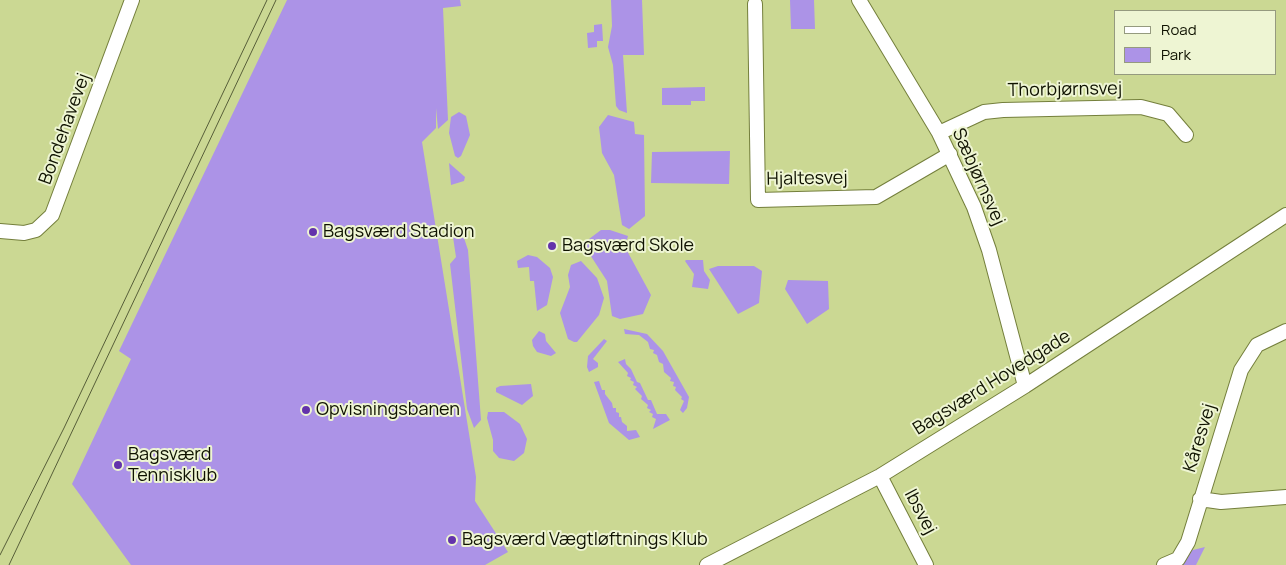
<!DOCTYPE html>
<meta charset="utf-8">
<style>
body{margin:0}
#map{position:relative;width:1286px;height:565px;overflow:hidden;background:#cbd893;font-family:Manrope,sans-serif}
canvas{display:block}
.legend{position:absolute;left:1114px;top:10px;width:162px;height:65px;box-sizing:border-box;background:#eef5d3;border:1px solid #959a7f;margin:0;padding:6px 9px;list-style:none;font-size:15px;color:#0f1200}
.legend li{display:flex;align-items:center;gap:10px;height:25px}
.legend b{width:25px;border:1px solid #959a7f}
</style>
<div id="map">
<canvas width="1286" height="565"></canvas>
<ul class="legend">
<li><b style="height:6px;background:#fff"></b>Road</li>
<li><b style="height:14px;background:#ac93e7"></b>Park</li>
</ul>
</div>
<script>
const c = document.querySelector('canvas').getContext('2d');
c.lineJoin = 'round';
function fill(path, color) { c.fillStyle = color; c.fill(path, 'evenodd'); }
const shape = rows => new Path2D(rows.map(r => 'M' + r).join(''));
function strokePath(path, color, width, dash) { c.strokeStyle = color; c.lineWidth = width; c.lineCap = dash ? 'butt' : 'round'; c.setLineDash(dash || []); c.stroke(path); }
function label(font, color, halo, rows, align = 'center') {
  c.font = font + ' Manrope,sans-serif'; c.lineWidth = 4; c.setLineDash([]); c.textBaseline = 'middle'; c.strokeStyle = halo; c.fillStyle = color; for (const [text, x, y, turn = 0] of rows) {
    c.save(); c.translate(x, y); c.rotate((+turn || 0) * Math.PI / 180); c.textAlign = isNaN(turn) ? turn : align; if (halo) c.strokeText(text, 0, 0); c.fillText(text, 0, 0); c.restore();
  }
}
const green = shape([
 [287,0,460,0,461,6,443,8,448,120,438,129,436,108,436,128,422,142,476,477,475,501,508,552,485,565,131,565,72,484,131,359,119,351],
 [611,0,642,0,644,55,623,55,627,113,619,110,616,106,613,65,608,47,612,26],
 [790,0,814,0,815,29,791,29],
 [602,24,603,41,597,41,597,47,588,48,587,33,594,32,594,25],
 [705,87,705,101,691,101,691,105,662,105,662,88],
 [459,112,466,116,470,135,461,156,458,158,455,156,449,133,451,117],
 [608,115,634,122,635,134,644,135,645,216,629,229,622,225,614,175,602,153,599,127],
 [730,151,729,184,651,183,652,152],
 [449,163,465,177,464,181,451,185],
 [601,230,610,230,628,236,625,247,651,295,643,314,620,319,612,316,607,281,585,247,589,239],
 [455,235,464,238,468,250,481,420,474,428,467,409,450,264,456,257,453,237],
 [528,255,537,257,550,268,553,277,547,305,537,311,534,281,530,281,529,267,518,268,517,261],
 [686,260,703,260,704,271,710,280,708,289,692,287,694,274,685,261],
 [581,261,597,278,604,298,599,315,577,342,574,342,568,339,560,313,570,287,568,275,571,265],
 [718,266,754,266,762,271,759,303,738,314,709,269],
 [788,280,828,281,829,309,807,324,785,289],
 [624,329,647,334,663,351,689,397,687,408,683,413,680,410,684,401,681,399,682,397,675,390,676,387,673,386,674,382,670,381,671,378,664,372,663,364,659,362,657,355,653,353,654,350,650,349,648,342,639,335,625,334],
 [539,331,545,334,546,341,556,353,551,356,537,352,533,346,532,340],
 [604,339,607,341,593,359,598,363,598,367,589,372,587,367,588,356],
 [625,359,626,364,631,369,637,382,640,383,648,400,651,400,657,414,666,414,670,420,653,429,656,419,652,417,653,414,649,412,651,410,647,408,648,405,641,399,642,396,635,389,637,387,633,385,634,382,630,380,631,378,627,376,628,373,618,362],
 [599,381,602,390,605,390,605,394,612,403,613,408,616,408,616,412,619,413,619,417,621,417,622,422,627,426,627,431,636,430,640,437,629,440,609,423,594,382],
 [531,384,533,396,522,405,496,392,496,388,500,386],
 [488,412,504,412,520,424,527,439,524,453,514,461,499,458,493,451,493,440,487,418],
 [1205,547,1196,565,1179,565,1189,551]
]);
const minor = shape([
 [859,0,939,133,974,207,989,250,1025,386],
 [755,4,758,200,876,197,950,154],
 [939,133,984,112,1003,110,1141,107,1168,114,1186,135],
 [0,231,24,233,36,230,52,215,132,0],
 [880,476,926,565],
 [1200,499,1221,502,1286,497],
 [707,565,880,476,1025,386,1286,215],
 [1164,565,1178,559,1188,542,1241,370,1257,345,1286,331]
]);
const tram = shape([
 [0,555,64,428,267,0],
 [9,565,276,0]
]);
const markers = [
 [313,232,5,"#6333ab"],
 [552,246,5,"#6333ab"],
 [306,410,5,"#6333ab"],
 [118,465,5,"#6333ab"],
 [452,540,5,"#6333ab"]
];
const streetNames = [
 ["Thorbjørnsvej",1065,90,-1],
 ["Bondehavevej",65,129,-70],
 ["Sæbjørnsvej",978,177,66],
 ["Hjaltesvej",807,179,-1],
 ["Bagsværd Hovedgade",992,383,-32],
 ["Kåresvej",1200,438,-73],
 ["Ibsvej",920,512,62]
];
const poiNames = [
 ["Bagsværd Stadion",323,232],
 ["Bagsværd Skole",562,246],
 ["Opvisningsbanen",316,410],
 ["Bagsværd",128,455],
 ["Tennisklub",128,476],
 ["Bagsværd Vægtløftnings Klub",462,540]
];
fill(green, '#ac93e7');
strokePath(minor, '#747f3c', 16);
strokePath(minor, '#fff', 14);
strokePath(tram, '#575e39', 1);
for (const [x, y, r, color] of markers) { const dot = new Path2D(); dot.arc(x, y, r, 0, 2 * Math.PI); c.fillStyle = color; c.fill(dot); strokePath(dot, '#eef5d3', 2); }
label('18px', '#0f1200', '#eef5d3', streetNames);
label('18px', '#0f1200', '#eef5d3', poiNames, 'left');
</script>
